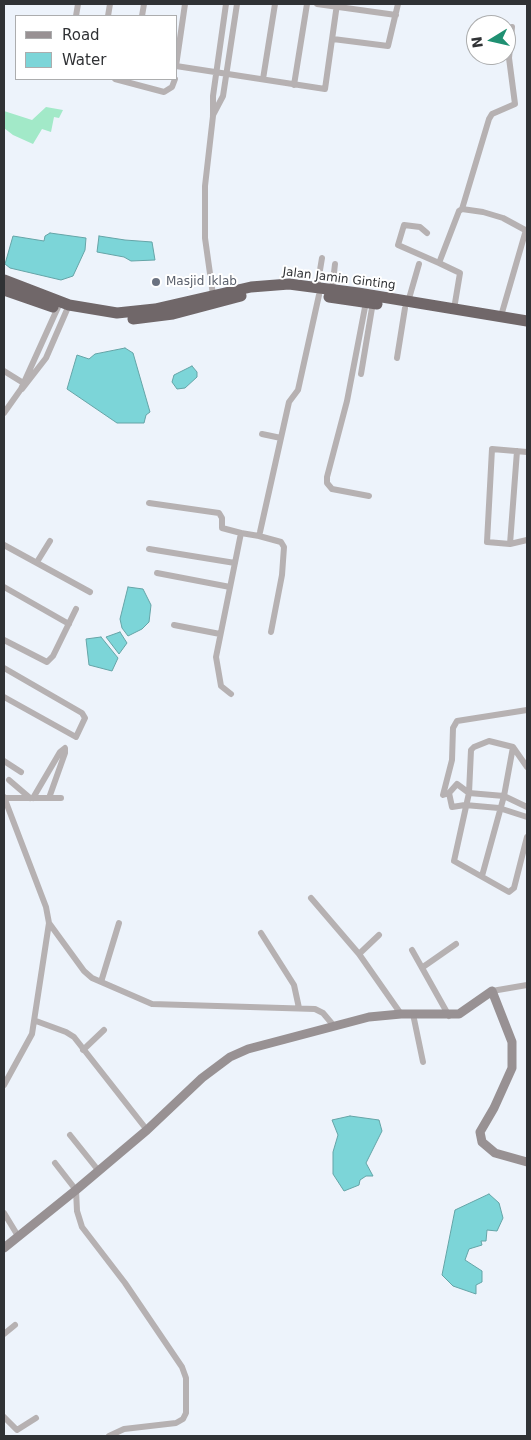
<!DOCTYPE html>
<style>
body{margin:0}
#map{position:relative;width:531px;height:1440px;overflow:hidden;background:#edf3fb;font-family:"DejaVu Sans",sans-serif}
canvas{display:block}
.frame{position:absolute;inset:0;border:5px solid #303235;pointer-events:none}
.legend{position:absolute;left:15px;top:15px;width:162px;height:65px;box-sizing:border-box;background:#fff;border:1px solid #acadae;margin:0;padding:6px 9px;list-style:none;font-size:15px;color:#303235}
.legend li{display:flex;align-items:center;gap:10px;height:25px}
.legend b{width:25px;border:1px solid #acadae}
.north{position:absolute;left:466px;top:15px;width:50px;height:50px;box-sizing:border-box;background:#fff;border:1px solid #acadae;border-radius:50%;rotate:261deg;font-size:14px;font-weight:700;line-height:20px;text-align:center;color:#303235}
.north::after{content:'';display:block;margin:auto;width:18px;height:22px;background:#1f9072;clip-path:polygon(50% 0,100% 100%,50% 72%,0 100%)}
</style>
<div id="map">
<canvas width="531" height="1440"></canvas>
<div class="frame"></div>
<ul class="legend">
<li><b style="height:6px;background:#989193"></b>Road</li>
<li><b style="height:14px;background:#7cd5d8"></b>Water</li>
</ul>
<div class="north">N</div>
</div>
<script>
const c = document.querySelector('canvas').getContext('2d');
c.lineJoin = 'round';
function fill(path, color) { c.fillStyle = color; c.fill(path, 'evenodd'); }
const shape = rows => new Path2D(rows.map(r => 'M' + r).join(''));
function strokePath(path, color, width, dash) { c.strokeStyle = color; c.lineWidth = width; c.lineCap = dash ? 'butt' : 'round'; c.setLineDash(dash || []); c.stroke(path); }
function label(font, color, halo, rows, align = 'center') {
  c.font = font + ' "DejaVu Sans",sans-serif'; c.lineWidth = 4; c.setLineDash([]); c.textBaseline = 'middle'; c.strokeStyle = halo; c.fillStyle = color; for (const [text, x, y, turn = 0] of rows) {
    c.save(); c.translate(x, y); c.rotate((+turn || 0) * Math.PI / 180); c.textAlign = isNaN(turn) ? turn : align; if (halo) c.strokeText(text, 0, 0); c.fillText(text, 0, 0); c.restore();
  }
}
const green = shape([
 [46,107,63,110,59,118,54,117,51,132,42,129,33,144,13,135,4,128,4,111,32,120]
]);
const water = shape([
 [50,233,86,238,85,250,73,276,61,280,10,268,5,264,13,236,44,241,45,236,50,233],
 [99,236,125,240,152,242,155,260,131,261,124,257,97,252,99,236],
 [125,348,133,353,150,412,146,415,144,423,117,423,67,389,77,355,89,359,95,354,125,348],
 [192,366,197,372,197,377,185,388,177,389,172,382,174,375,192,366],
 [128,587,143,589,151,605,149,622,142,629,128,636,122,628,120,619,128,587],
 [120,632,127,643,119,654,106,637,120,632],
 [101,637,118,658,112,671,89,665,86,639,101,637],
 [350,1116,379,1120,382,1131,366,1163,373,1176,366,1176,360,1180,359,1185,344,1191,333,1174,333,1152,338,1135,332,1120,350,1116],
 [489,1194,499,1203,503,1218,497,1231,487,1230,486,1241,481,1241,482,1245,469,1249,465,1260,482,1271,482,1282,476,1285,476,1294,453,1286,442,1275,455,1210,489,1194]
]);
const street = shape([
 [317,4,396,15],
 [76,16,78,4],
 [108,16,110,4],
 [142,16,144,4],
 [333,39,388,46,398,4],
 [176,66,325,89,337,4],
 [176,66,185,4],
 [115,79,164,92,172,87,175,79],
 [263,79,275,4],
 [294,85,307,4],
 [213,115,223,96,237,4],
 [462,209,483,212,503,218,527,231],
 [427,233,420,227,404,225,398,245,439,263],
 [317,288,322,258],
 [332,290,335,264],
 [213,295,205,238,205,186,213,116,213,96,226,4],
 [366,302,347,401,327,477,327,483,332,489,369,496],
 [408,302,419,264],
 [454,309,460,273,439,263,459,211,462,209,489,119,492,114,515,104,509,58,512,27],
 [501,316,526,230],
 [397,358,405,308],
 [4,371,25,384],
 [361,374,373,302],
 [22,389,46,358,69,305],
 [4,413,21,389,59,305],
 [262,434,281,438],
 [527,452,492,449,487,542,510,544,527,540],
 [149,503,219,513,222,518,222,528,241,533],
 [259,536,281,542,284,547,282,575,271,632],
 [510,544,517,451],
 [4,545,90,592],
 [149,549,235,563],
 [37,562,50,541],
 [157,573,230,587],
 [4,587,69,624],
 [174,625,220,634],
 [4,640,47,662,53,656,76,609],
 [4,668,82,713,85,718,76,737,4,697],
 [231,694,221,686,216,657,241,533,259,536,260,532,289,402,298,390,319,295],
 [527,710,457,721,453,728,452,760,443,795,449,793,457,784,469,793,504,796,527,807],
 [4,761,21,772],
 [527,767,513,747,489,741,474,747,471,750,469,793,454,861,509,892,514,888,527,837],
 [9,780,30,798],
 [449,793,452,807,465,805,499,808,527,817],
 [4,797,46,907,49,923,32,1034,4,1085],
 [4,798,61,798],
 [33,798,60,752,65,748,65,753,49,798],
 [482,876,504,796,513,747],
 [311,898,359,954,401,1014],
 [49,923,84,971,92,978,152,1004,315,1009,323,1013,334,1026],
 [261,933,294,985,299,1008],
 [412,950,449,1016],
 [359,954,379,935],
 [423,967,456,944],
 [101,982,119,923],
 [492,991,527,985],
 [413,1014,423,1062],
 [36,1021,66,1032,74,1037,147,1130],
 [83,1050,104,1030],
 [70,1135,98,1170],
 [55,1163,76,1190,77,1211,82,1227,125,1283,182,1367,186,1378,186,1413,183,1419,176,1423,124,1429,109,1436],
 [4,1213,18,1236],
 [4,1334,15,1325],
 [4,1417,17,1430,36,1418]
]);
const secondary = shape([
 [4,1248,76,1190,147,1130,202,1078,230,1057,248,1049,369,1017,401,1014,459,1014,492,991,512,1042,512,1068,494,1108,480,1132,482,1142,495,1153,527,1162]
]);
const highway = shape([
 [4,280,69,305,117,313,155,309,251,287,289,284,358,293,527,321],
 [4,290,53,307],
 [329,297,377,304],
 [133,319,173,314,241,296]
]);
const markers = [
 [156,282,5,"#6b7280"]
];
const streetNames = [
 ["Jalan Jamin Ginting",339,279,7]
];
const worshipNames = [
 ["Masjid Iklab",166,282]
];
fill(green, '#a2e9c8');
fill(water, '#7cd5d8');
strokePath(water, '#65a4a7', 1);
strokePath(street, '#b6b1b2', 6);
strokePath(secondary, '#989193', 9);
strokePath(highway, '#706769', 11);
for (const [x, y, r, color] of markers) { const dot = new Path2D(); dot.arc(x, y, r, 0, 2 * Math.PI); c.fillStyle = color; c.fill(dot); strokePath(dot, '#fff', 2); }
label('12px', '#303235', '#fff', streetNames);
label('12px', '#5b616d', '#fff', worshipNames, 'left');
</script>
